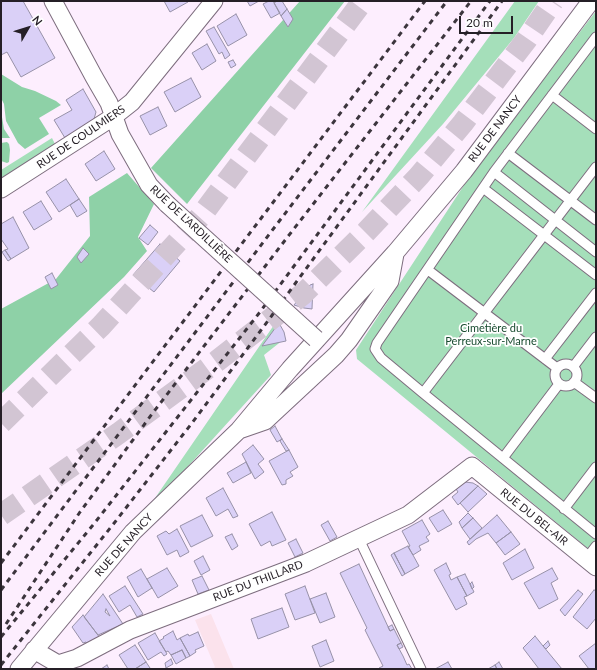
<!DOCTYPE html>
<meta charset="utf-8">
<style>
body{margin:0}
#map{position:relative;width:597px;height:670px;overflow:hidden;background:#fdeefe;font-family:Lato,sans-serif}
canvas{display:block}
.frame{position:absolute;inset:0;border:2px solid #251f26;pointer-events:none}
.north{position:absolute;left:8px;top:8px;width:40px;height:40px;-webkit-text-stroke:3px #fff;paint-order:stroke;rotate:51deg;font-size:11px;font-weight:700;line-height:16px;text-align:center;color:#251f26}
.north::after{content:'';display:block;margin:auto;width:14px;height:18px;background:#251f26;clip-path:polygon(50% 0,100% 100%,50% 72%,0 100%)}
.scale{position:absolute;left:459px;top:16px;width:54px;height:18px;box-sizing:border-box;border:2px solid #251f26;border-top:0;padding-left:5px;font-size:12px;line-height:14px;white-space:nowrap;color:#251f26;-webkit-text-stroke:3px #fff;paint-order:stroke}
</style>
<div id="map">
<canvas width="597" height="670"></canvas>
<div class="frame"></div>
<div class="north">N</div>
<div class="scale">20 m</div>
</div>
<script>
const c = document.querySelector('canvas').getContext('2d');
c.lineJoin = 'round';
function fill(path, color) { c.fillStyle = color; c.fill(path, 'evenodd'); }
const shape = rows => new Path2D(rows.map(r => 'M' + r).join(''));
function strokePath(path, color, width, dash) { c.strokeStyle = color; c.lineWidth = width; c.lineCap = dash ? 'butt' : 'round'; c.setLineDash(dash || []); c.stroke(path); }
function label(font, color, halo, rows, align = 'center') {
  c.font = font + ' Lato,sans-serif'; c.lineWidth = 3.5; c.setLineDash([]); c.textBaseline = 'middle'; c.strokeStyle = halo; c.fillStyle = color; for (const [text, x, y, turn = 0] of rows) {
    c.save(); c.translate(x, y); c.rotate((+turn || 0) * Math.PI / 180); c.textAlign = isNaN(turn) ? turn : align; if (halo) c.strokeText(text, 0, 0); c.fillText(text, 0, 0); c.restore();
  }
}
const education = shape([
 [211,614,234,669,213,669,215,667,195,620]
]);
const green = shape([
 [515,1,539,1,514,38,443,124,362,212],
 [596,11,596,555,357,359,356,350,472,173],
 [52,138,55,144,1,179,1,170],
 [276,322,283,340,264,355,271,375,142,517]
]);
const forest = shape([
 [300,1,345,1,187,204,151,168],
 [1,74,22,87,35,91,56,101,61,105,39,118,49,134,25,149,18,143,6,121,4,104,1,98],
 [1,111,4,129,10,138,1,138],
 [7,142,9,144,10,150,9,162,7,163,1,161,1,143],
 [127,173,154,204,138,237,147,251,124,277,1,394,1,309,56,279,90,236,89,197]
]);
const building = shape([
 [1,1,23,1,55,58,21,77,7,52,1,55,1,1],
 [164,1,188,1,188,2,170,12,164,1],
 [247,1,259,1,250,6,247,1],
 [269,1,273,1,280,13,271,18,263,4,269,1],
 [277,1,282,1,287,9,281,16,274,3,277,1],
 [287,9,293,19,288,27,281,16,287,9],
 [236,14,247,35,228,46,217,26,236,14],
 [214,27,230,55,225,59,222,52,219,54,206,31,214,27],
 [207,44,216,61,202,70,192,53,207,44],
 [233,60,236,65,231,68,228,62,233,60],
 [191,78,201,97,175,112,164,92,191,78],
 [83,89,96,112,94,119,65,138,54,120,72,110,66,100,83,89],
 [158,107,167,126,150,135,140,116,158,107],
 [104,151,115,169,96,181,85,164,104,151],
 [66,179,79,199,59,212,46,192,66,179],
 [79,199,87,211,77,217,70,205,79,199],
 [41,201,52,219,34,230,23,212,41,201],
 [13,217,29,248,11,259,5,250,8,249,1,239,1,224,13,217],
 [150,225,158,232,148,245,139,238,150,225],
 [160,244,180,261,154,292,133,275,160,244],
 [83,248,89,254,81,263,77,257,83,248],
 [5,250,11,259,8,261,2,252,5,250],
 [52,273,58,285,51,289,45,277,52,273],
 [313,284,312,309,304,308,294,305,310,285,313,284],
 [279,323,284,332,286,341,262,346,279,323],
 [275,426,282,439,277,442,270,430,275,426],
 [282,439,289,450,286,451,280,441,282,439],
 [253,445,264,459,258,464,264,472,255,479,242,454,253,445],
 [289,450,298,467,290,472,293,476,286,480,286,484,282,485,269,461,289,450],
 [246,462,251,473,233,483,227,473,246,462],
 [465,482,473,483,478,486,458,505,452,497,458,492,456,489,465,482],
 [478,486,487,494,468,512,460,503,478,486],
 [223,488,238,516,233,518,228,509,216,516,206,498,223,488],
 [443,510,452,524,438,532,429,518,443,510],
 [272,512,286,540,272,546,270,541,261,546,249,524,272,512],
 [468,513,473,518,462,528,459,522,468,513],
 [202,515,213,536,191,547,180,526,202,515],
 [497,515,511,532,496,543,488,533,476,539,469,545,467,542,497,515],
 [473,518,482,528,470,539,462,528,473,518],
 [422,520,430,534,426,537,429,541,419,546,421,550,413,555,408,547,410,546,402,531,422,520],
 [328,521,337,537,330,541,321,525,328,521],
 [177,529,189,552,180,557,177,550,167,555,157,536,166,531,169,534,177,529],
 [511,532,520,544,505,555,496,543,511,532],
 [232,534,238,546,232,550,225,537,232,534],
 [296,539,303,553,295,557,288,543,296,539],
 [408,546,419,566,405,574,394,553,408,546],
 [525,549,534,568,512,580,503,563,525,549],
 [394,553,405,574,402,576,391,555,394,553],
 [203,556,210,570,201,575,194,561,203,556],
 [446,563,451,574,449,575,451,580,457,577,467,596,464,597,467,604,456,610,434,570,446,563],
 [359,564,390,631,394,629,401,643,397,645,403,656,407,665,409,664,412,669,380,669,379,668,383,666,365,630,367,628,340,573,359,564],
 [167,568,178,586,158,598,147,579,167,568],
 [552,568,558,579,551,583,558,599,539,609,524,583,552,568],
 [141,569,152,588,138,597,127,577,141,569],
 [465,574,474,592,467,596,457,577,465,574],
 [202,576,209,590,198,594,192,580,202,576],
 [472,582,474,587,472,589,470,584,472,582],
 [125,586,143,614,137,617,130,605,119,612,109,596,125,586],
 [305,586,315,613,295,620,285,594,305,586],
 [578,590,583,594,565,616,560,610,578,590],
 [594,590,596,591,596,618,587,629,573,617,594,590],
 [326,593,335,617,320,623,310,599,326,593],
 [103,594,123,624,98,635,84,617,103,594],
 [106,609,110,616,105,612,106,609],
 [282,608,289,627,258,639,251,619,282,608],
 [83,615,103,642,90,648,86,642,83,643,72,627,83,615],
 [392,625,394,629,390,631,388,627,392,625],
 [173,631,177,640,180,638,190,656,186,658,182,650,171,655,168,651,166,652,159,641,164,638,163,637,173,631],
 [198,632,204,646,195,650,196,652,190,656,180,638,188,634,189,636,198,632],
 [155,633,167,654,164,656,161,652,148,660,138,643,155,633],
 [535,636,543,646,562,669,539,669,523,648,535,636],
 [326,640,334,661,320,667,312,646,326,640],
 [548,641,550,645,546,649,543,646,548,641],
 [401,643,403,647,399,649,397,645,401,643],
 [596,643,596,669,589,669,579,656,596,643],
 [135,645,146,662,135,669,128,669,119,655,135,645],
 [182,650,186,658,176,664,171,655,182,650],
 [171,659,173,664,166,668,165,663,171,659],
 [146,662,150,668,148,669,135,669,146,662],
 [448,662,452,669,435,669,448,662],
 [499,662,503,669,497,669,495,665,499,662],
 [107,665,109,669,101,669,107,665],
 [495,665,497,669,488,669,495,665]
]);
const highwayTunnel = shape([
 [1,423,101,326,201,216,363,1],
 [1,515,119,433,217,361,303,294,366,232,419,176,463,123,527,39,553,1]
]);
const lane = shape([
 [596,37,494,172,377,343,375,349,381,358,423,393,596,534],
 [552,95,596,129],
 [508,153,596,220],
 [494,172,596,252],
 [483,188,596,275],
 [428,270,557,368],
 [545,359,596,293],
 '555 375a11 11 0 1 1 22 0a11 11 0 1 1-22 0Z',
 [573,367,596,337],
 [574,382,596,398],
 [423,393,596,167],
 [503,458,559,384],
 [564,509,596,467],
 [359,539,421,669],
 [586,559,596,546]
]);
const street = shape([
 [53,1,94,77,109,103,120,134,149,185,167,204],
 [1,189,113,117,132,102,214,1],
 [239,430,265,421,336,355,349,340,390,281,395,254],
 [34,650,58,664,77,658,130,630,306,563,408,515,472,466,596,567],
 [19,669,133,532,239,430,290,369,395,253,464,171,591,1]
]);
const rail = shape([
 [1,563,425,1],
 [1,590,274,228,447,1],
 [6,624,80,512,152,414,286,239,471,1],
 [1,637,93,525,260,312,490,1],
 [1,665,115,522,192,423,270,318,502,1]
]);
const streetBridge = shape([
 [167,204,316,339]
]);
const streetNames = [
 ["RUE DE NANCY",495,129,-53],
 ["RUE DE COULMIERS",81,137,-34],
 ["RUE DE L'ARDILLIÈRE",191,224,43],
 ["RUE DU BEL-AIR",534,517,39],
 ["RUE DE NANCY",124,545,-48],
 ["RUE DU THILLARD",258,581,-21]
];
const parkNames = [
 ["Cimetière du",491,328],
 ["Perreux-sur-Marne",491,341]
];
fill(education, '#fbe2ec');
fill(green, '#a5dfba');
fill(forest, '#8ed1a7');
fill(building, '#dad0f7');
strokePath(building, '#9791a8', 1);
strokePath(highwayTunnel, '#d2c5d3', 22, [22, 11]);
strokePath(lane, '#7d6d7e', 11);
strokePath(street, '#7d6d7e', 19);
strokePath(lane, '#fff', 9);
strokePath(street, '#fff', 17);
strokePath(rail, '#3c353d', 3, [5, 5]);
strokePath(streetBridge, '#7d6d7e', 19, []);
strokePath(streetBridge, '#fff', 17);
label('11px', '#251f26', '#fff', streetNames);
label('11px', '#194c30', '#fff', parkNames);
</script>
